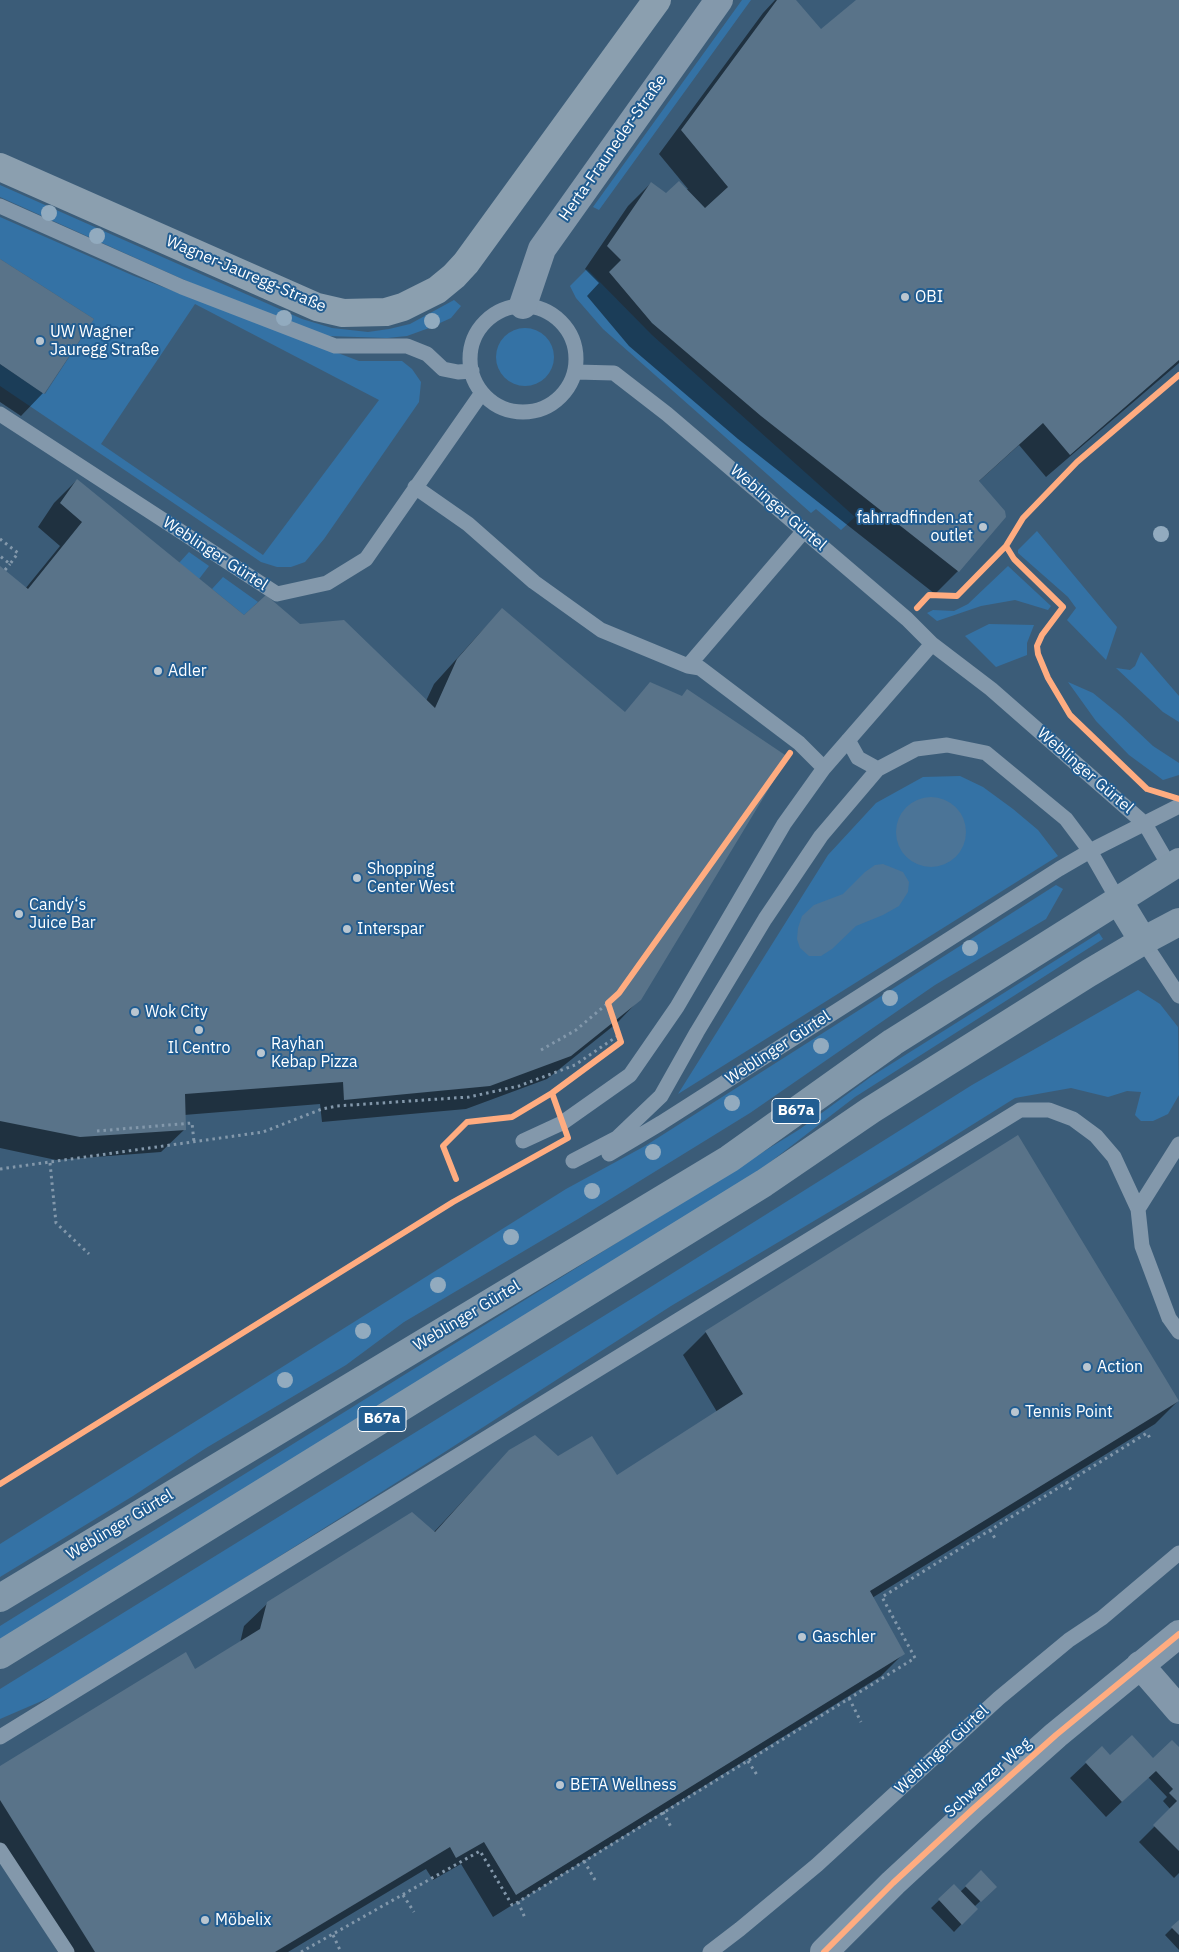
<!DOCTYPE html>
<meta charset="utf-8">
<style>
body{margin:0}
canvas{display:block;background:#3b5c78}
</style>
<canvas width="1179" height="1952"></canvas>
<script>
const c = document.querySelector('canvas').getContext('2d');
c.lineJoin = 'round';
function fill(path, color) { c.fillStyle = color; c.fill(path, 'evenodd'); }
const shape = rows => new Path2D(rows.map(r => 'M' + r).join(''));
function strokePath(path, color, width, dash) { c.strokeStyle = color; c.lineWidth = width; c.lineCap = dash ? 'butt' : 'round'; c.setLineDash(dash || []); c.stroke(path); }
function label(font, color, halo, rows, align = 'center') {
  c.font = font + ' "IBM Plex Sans",sans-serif'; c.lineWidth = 4; c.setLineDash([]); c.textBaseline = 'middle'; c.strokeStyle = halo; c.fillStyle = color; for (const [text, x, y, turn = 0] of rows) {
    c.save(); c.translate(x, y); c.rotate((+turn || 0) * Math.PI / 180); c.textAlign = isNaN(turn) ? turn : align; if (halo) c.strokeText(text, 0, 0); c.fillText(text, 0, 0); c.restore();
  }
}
const green = shape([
 [742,0,751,0,599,210,593,207],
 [0,185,302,319,332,328,368,332,389,329,410,324,454,300,461,306,451,318,429,328,407,336,387,338,328,336,280,323,0,197],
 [0,217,134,276,359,361,402,361,412,369,421,382,419,402,324,539,305,562,291,567,277,567,261,562,0,386,0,364,45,394,94,319,0,259],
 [195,304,379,400,263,555,101,444],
 [587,269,652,335,855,517,841,530,816,509,811,513,603,329,576,298,570,286],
 '496 357a29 29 0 1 1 58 0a29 29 0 1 1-58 0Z',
 [1037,531,1117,627,1106,660,1067,620,1076,608,1068,597,1018,553,1018,550],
 [189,552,209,566,199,579,179,563],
 [1008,566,1051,606,1048,610,1015,600,981,606,937,621,927,613,933,610,954,611,968,604],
 [223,577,258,602,244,615,212,589],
 [989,624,1034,625,1027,643,1027,655,996,667,965,636],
 [1141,652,1179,696,1179,722,1163,712,1116,668,1130,670,1135,666],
 [1068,682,1093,693,1120,715,1153,746,1179,763,1179,775,1163,780,1129,755,1096,721],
 [960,776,983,787,1013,809,1038,830,1058,856,678,1094,828,855,876,803,923,777],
 [1056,885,1063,889,1046,919,935,985,750,1113,578,1219,404,1322,346,1365,206,1448,133,1496,0,1577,0,1544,566,1189,645,1146],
 [1099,933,1103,939,855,1097,756,1173,0,1640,0,1626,800,1129,872,1076],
 [1138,990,1160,1004,1178,1027,1179,1095,1168,1114,1153,1121,1141,1121,1135,1115,1141,1092,1127,1091,1108,1097,1071,1088,1015,1098,908,1165,671,1306,440,1455,145,1641,51,1697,0,1719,0,1689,649,1288,972,1085]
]);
const water = shape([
 '896 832a35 35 0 1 1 70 0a35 35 0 1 1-70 0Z',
 [883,864,903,872,909,882,908,892,899,906,883,915,856,926,832,949,821,956,809,956,800,948,797,939,798,928,802,916,814,905,843,894,865,872,875,865]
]);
const shadow = shape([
 [775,0,794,0,821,30,858,0,1179,0,1179,363,1046,477,1019,445,978,482,958,571,935,594,738,439,629,346,587,296,599,283,585,269,628,206,651,183,666,195,688,189,659,154,763,13],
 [0,260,43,393,21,416,0,402],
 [77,480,244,617,300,625,426,701,434,684,480,633,502,610,640,999,617,1023,547,1079,466,1109,322,1122,320,1104,184,1115,185,1129,161,1152,56,1160,0,1148,0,568,25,589,60,546,38,527,54,503],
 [706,1332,1178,1401,1155,1424,872,1598,904,1653,881,1676,493,1917,461,1864,433,1880,426,1869,288,1952,58,1952,0,1860,0,1767,194,1671,240,1643,244,1626,268,1603,434,1532,487,1475,558,1458,617,1477,717,1412,683,1355],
 [1179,1749,1179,1873,1174,1878,1139,1842,1171,1810,1163,1801,1167,1797,1148,1777,1106,1817,1070,1778,1086,1763,1110,1757,1153,1760],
 [981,1872,995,1887,974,1907,976,1909,954,1932,931,1908,954,1886,960,1892],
 [1179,1921,1179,1950,1165,1935]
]);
const building = shape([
 [777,0,796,0,821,29,856,0,1179,0,1179,360,1070,455,1043,423,979,481,1005,511,1006,517,959,572,761,416,652,323,609,272,621,260,607,246,651,182,666,193,679,181,705,208,728,187,681,130],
 [0,259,94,319,44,394,0,364],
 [77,479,244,615,266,595,300,624,344,620,435,708,457,659,502,608,625,712,650,682,682,696,687,689,788,757,641,1000,571,1056,490,1086,344,1100,343,1082,185,1094,186,1130,80,1137,0,1121,0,566,28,589,82,522,60,503],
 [1018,1135,1179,1401,870,1591,905,1654,516,1895,484,1842,456,1858,450,1847,275,1952,95,1952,0,1800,0,1766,186,1652,195,1669,260,1629,267,1602,412,1512,435,1532,509,1450,535,1435,558,1456,592,1436,617,1475,743,1394,705,1331],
 [1132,1735,1153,1758,1172,1740,1179,1747,1179,1851,1153,1825,1177,1801,1169,1793,1173,1789,1156,1771,1122,1802,1085,1762,1102,1746,1110,1755],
 [981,1870,997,1887,981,1902,965,1886],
 [954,1884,978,1909,962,1925,938,1899],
 [1179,1920,1179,1935,1171,1927]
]);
const path = shape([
 [0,539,18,553,10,564,0,556],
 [5,570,10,564],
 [541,1050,576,1030,608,1003],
 [97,1131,192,1123,194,1142],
 [50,1163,56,1223,89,1254],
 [0,1169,263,1132,322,1109,337,1106,469,1097,519,1086,575,1065,619,1035],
 [1066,1482,1071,1490],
 [990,1530,996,1540],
 [849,1698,861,1722],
 [748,1761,757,1775],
 [663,1812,671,1827],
 [584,1861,595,1880],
 [403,1895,414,1912],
 [518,1902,525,1918],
 [333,1935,340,1950],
 [301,1952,480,1851,512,1905,518,1902,915,1658,882,1597,1147,1433,1150,1438]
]);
const service = shape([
 [0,206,182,287,335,346,407,346,427,354,443,369,458,372,472,371],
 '470 359a53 53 0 1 1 106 0a53 53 0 1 1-106 0Z',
 [576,372,614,373,667,414,907,619,932,644,991,689,1145,824,1170,867],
 [0,414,277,594,327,583,366,559,481,394],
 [415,487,468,524,534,582,601,630,688,666,700,668,799,743,824,768],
 [688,666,803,532],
 [848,740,858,758,878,769],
 [1143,941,1179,996],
 [523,1141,562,1123,630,1075,677,1007,784,824,824,768,932,644],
 [609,1154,661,1123,1059,869,1090,851,1179,806],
 [573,1161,617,1138,661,1096,697,1032,765,919,821,836,878,769,916,749,947,745,986,753,1066,819,1090,851,1118,900],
 [1138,1209,1179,1144],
 [0,1737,1020,1110,1049,1110,1073,1119,1096,1136,1114,1157,1138,1209,1142,1246,1169,1318,1179,1332],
 [0,1850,67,1952],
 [710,1952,740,1929,817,1865,999,1698,1069,1640,1102,1618,1179,1553]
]);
const minor = shape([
 [523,305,542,249,719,0],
 [1140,1665,1179,1710],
 [824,1952,893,1883,973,1809,1056,1735,1179,1634]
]);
const secondary = shape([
 [0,167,317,307,343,313,386,312,403,307,437,290,454,276,466,263,657,0]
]);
const primary = shape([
 [1118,900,1143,941],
 [0,1598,729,1159,893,1042,1179,862],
 [0,1655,764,1183,871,1110,1089,973,1143,941,1179,922]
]);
const cycleway = shape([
 [1179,375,1077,462,1023,518,1006,546,1014,559,1063,607,1042,635,1037,646,1038,654,1048,678,1070,715,1147,789,1179,799],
 [917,608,929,595,957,596,1006,546],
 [456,1179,443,1146,467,1122,512,1117,552,1093,621,1042,608,1003,619,993,790,753],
 [0,1484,453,1202,568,1138,552,1093],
 [824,1952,893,1883,973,1809,1056,1735,1179,1634]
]);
const trees = [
 [49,213],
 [97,236],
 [284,318],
 [432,321],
 [1161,534],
 [970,948],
 [890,998],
 [821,1046],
 [732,1103],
 [653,1152],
 [592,1191],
 [511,1237],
 [438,1285],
 [363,1331],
 [285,1380]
];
const markers = [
 [905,297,5,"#bac6d0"],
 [40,341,5,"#bac6d0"],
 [983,527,5,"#bac6d0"],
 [158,671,5,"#bac6d0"],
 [357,878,5,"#bac6d0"],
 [19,914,5,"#bac6d0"],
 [347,929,5,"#bac6d0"],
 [135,1012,5,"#bac6d0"],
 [199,1030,5,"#bac6d0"],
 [261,1053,5,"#bac6d0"],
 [1087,1367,5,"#bac6d0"],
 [1015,1412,5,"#bac6d0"],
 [802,1637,5,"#bac6d0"],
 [560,1785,5,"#bac6d0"],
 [205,1920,5,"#bac6d0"]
];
const shields = [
 [796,1111,48],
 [382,1419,48]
];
const shieldNames = [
 ["B67a",796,1111],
 ["B67a",382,1419]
];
const streetNames = [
 ["Herta-Frauneder-Straße",613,148,-55],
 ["Wagner-Jauregg-Straße",246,274,23],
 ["Weblinger Gürtel",778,508,41],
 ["Weblinger Gürtel",215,554,33],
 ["Weblinger Gürtel",1085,771,41],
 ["Weblinger Gürtel",778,1048,-33],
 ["Weblinger Gürtel",467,1316,-31],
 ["Weblinger Gürtel",120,1525,-31],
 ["Weblinger Gürtel",942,1750,-43],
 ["Schwarzer Weg",988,1778,-42]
];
const poiNames = [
 ["OBI",915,297],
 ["UW Wagner",50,332],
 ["Jauregg Straße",50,350],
 ["fahrradfinden.at",973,518,"right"],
 ["outlet",973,536,"right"],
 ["Adler",168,671],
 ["Shopping",367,869],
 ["Center West",367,887],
 ["Candy‘s",29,905],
 ["Juice Bar",29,923],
 ["Interspar",357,929],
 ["Wok City",145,1012],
 ["Rayhan",271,1044],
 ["Kebap Pizza",271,1062],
 ["Il Centro",199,1048,"center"],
 ["Action",1097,1367],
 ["Tennis Point",1025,1412],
 ["Gaschler",812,1637],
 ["BETA Wellness",570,1785],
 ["Möbelix",215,1920]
];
fill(green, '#3472a5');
fill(water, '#4b7497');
fill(shadow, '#0007');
fill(building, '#597389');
strokePath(path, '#8398ab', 3, [2.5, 4]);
strokePath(service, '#8398ab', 15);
strokePath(minor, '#8398ab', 28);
strokePath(secondary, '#8b9faf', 28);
strokePath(primary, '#8298aa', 28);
strokePath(cycleway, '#ffac80', 6);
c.fillStyle = '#92abbf';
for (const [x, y] of trees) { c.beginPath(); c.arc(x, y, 8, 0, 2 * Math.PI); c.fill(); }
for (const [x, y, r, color] of markers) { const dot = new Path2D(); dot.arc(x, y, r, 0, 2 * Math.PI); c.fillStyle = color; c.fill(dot); strokePath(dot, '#225d91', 2); }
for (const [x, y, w] of shields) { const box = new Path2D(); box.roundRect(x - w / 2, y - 12.5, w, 25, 4); c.fillStyle = '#225d91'; c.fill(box); strokePath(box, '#fff', 1); }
label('bold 15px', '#fff', null, shieldNames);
label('16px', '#fff', '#225d91', streetNames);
label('16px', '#fff', '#225d91', poiNames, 'left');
</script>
